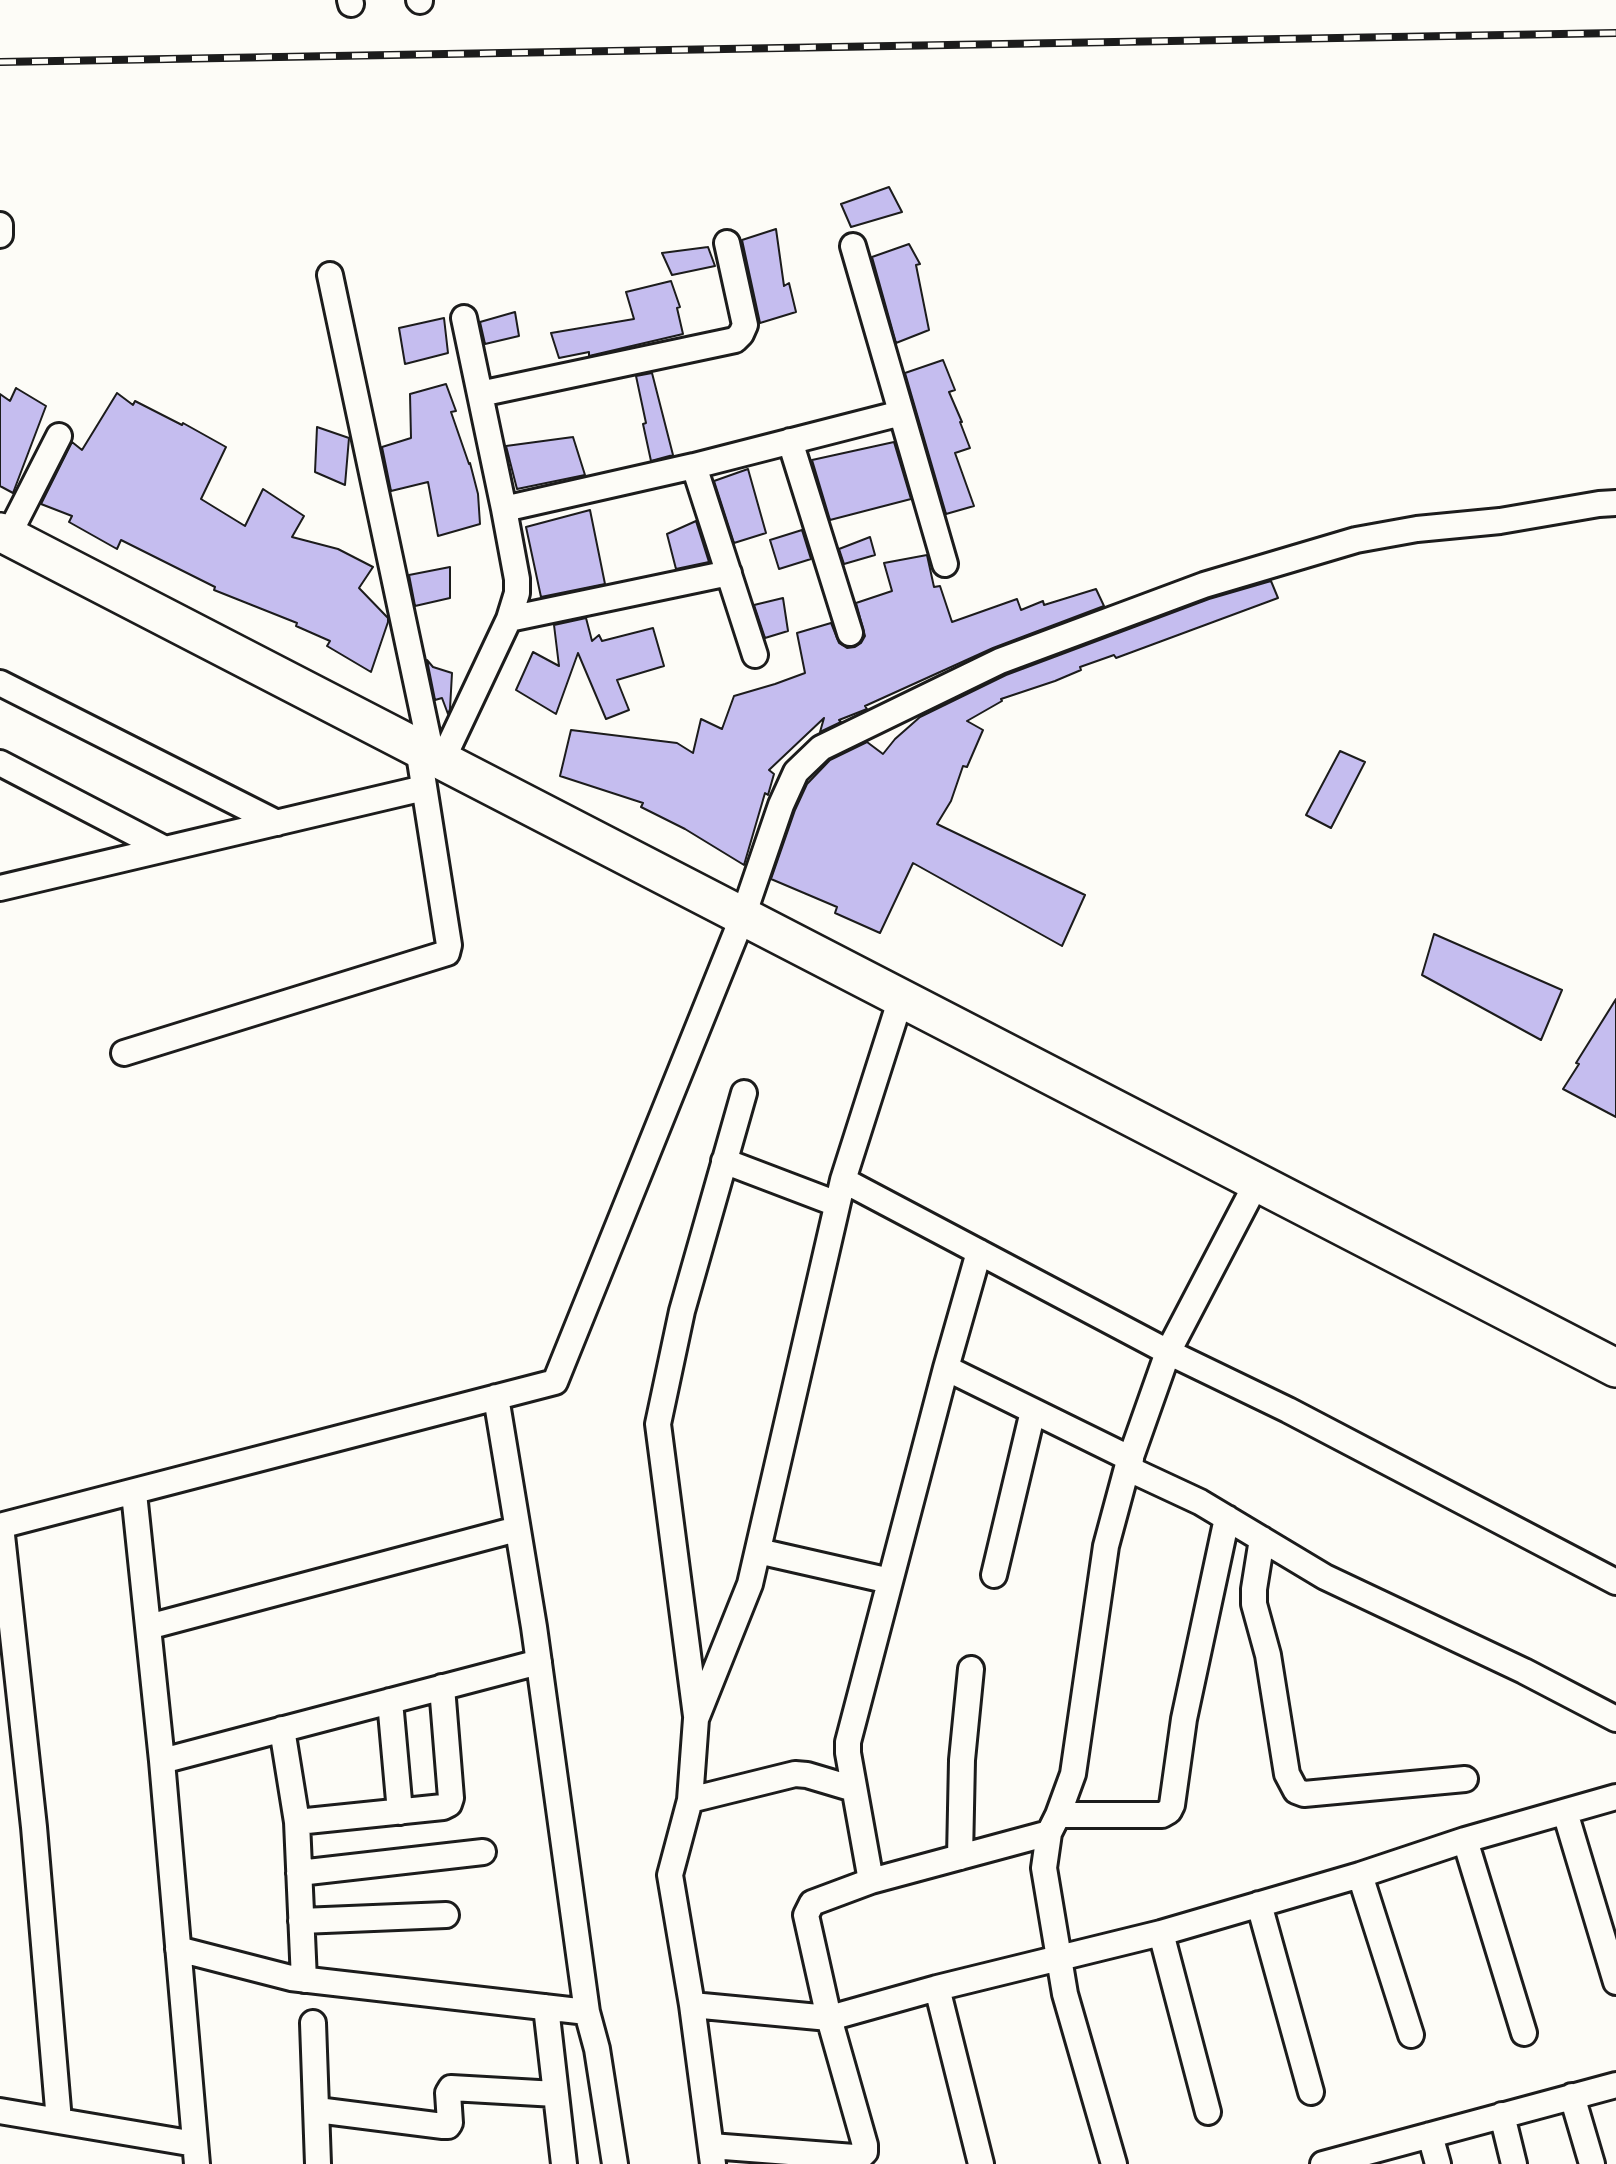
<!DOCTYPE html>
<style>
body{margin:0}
canvas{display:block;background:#fdfcf7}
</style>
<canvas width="1616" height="2164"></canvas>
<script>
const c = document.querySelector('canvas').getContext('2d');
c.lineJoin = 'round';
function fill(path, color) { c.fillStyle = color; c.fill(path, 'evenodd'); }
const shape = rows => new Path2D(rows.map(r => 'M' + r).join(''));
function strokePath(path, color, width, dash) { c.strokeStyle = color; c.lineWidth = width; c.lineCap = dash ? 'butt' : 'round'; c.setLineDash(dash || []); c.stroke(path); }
const building = shape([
 [889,187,902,212,851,227,841,204,889,187],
 [776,229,784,286,789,283,796,312,760,323,742,240,776,229],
 [909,244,920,264,916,265,929,330,896,343,872,257,909,244],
 [708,247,715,266,672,275,662,253,708,247],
 [671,281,680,307,677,308,683,334,589,356,589,352,559,358,551,333,634,319,626,292,671,281],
 [515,312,519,336,485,344,480,322,515,312],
 [444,318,448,353,405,364,399,328,444,318],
 [943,360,955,390,949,392,962,422,960,422,970,448,955,453,974,506,946,514,905,373,943,360],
 [652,373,673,455,651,461,643,424,646,423,636,376,652,373],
 [446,384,456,411,451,412,469,464,470,463,478,494,480,524,438,536,428,482,391,491,382,447,411,438,410,394,446,384],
 [16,388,46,406,13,493,0,486,0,394,10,401,16,388],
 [117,393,133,405,135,401,182,425,183,423,226,447,201,499,245,526,263,489,304,516,292,537,338,549,373,567,359,588,388,618,388,622,371,672,327,646,330,641,296,626,297,623,214,590,215,587,121,540,117,549,69,522,72,516,41,504,72,442,82,450,117,393],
 [317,427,349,438,345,485,315,472,317,427],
 [573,437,585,475,517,489,506,446,573,437],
 [894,442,911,499,830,520,812,460,894,442],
 [748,469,766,533,734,543,714,481,748,469],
 [590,510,605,584,541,597,526,527,590,510],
 [696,521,709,562,676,569,667,534,696,521],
 [802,530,811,559,779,569,770,540,802,530],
 [870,537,875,555,844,564,839,549,870,537],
 [927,555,934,587,940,586,952,622,1017,599,1021,610,1043,601,1044,605,1096,589,1104,606,993,648,865,706,867,709,839,720,841,722,820,732,824,718,769,770,774,774,768,795,765,793,744,865,685,829,641,807,643,803,560,776,571,730,677,743,693,753,701,719,722,729,734,696,775,684,805,673,797,633,831,623,839,643,847,648,855,647,861,643,865,636,856,603,892,591,884,563,927,555],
 [450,567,450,598,415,606,409,575,450,567],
 [1271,581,1278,598,1116,658,1114,655,1080,667,1081,670,1055,681,1001,699,1002,701,967,721,983,730,967,767,963,766,951,801,937,824,1085,895,1062,946,913,863,880,933,835,913,837,907,771,879,795,810,807,784,830,760,867,742,883,754,895,739,920,717,1006,675,1209,599,1271,581],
 [783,598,788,631,765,638,754,605,783,598],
 [586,618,592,641,599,635,602,641,653,628,664,666,617,680,629,710,606,719,578,653,556,714,516,690,533,652,559,666,554,625,586,618],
 [427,660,433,667,452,673,450,709,448,714,442,698,435,700,427,660],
 [1340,751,1365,762,1331,828,1306,815,1340,751],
 [1434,934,1562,990,1541,1040,1422,975,1434,934],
 [1616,999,1616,1117,1563,1089,1579,1064,1576,1063,1616,999]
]);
const minor = shape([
 [350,0,351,4],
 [419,0,420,1],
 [0,225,0,235],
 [853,246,945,564],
 [330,275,432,756],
 [480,394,735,340,741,334,745,325,727,243],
 [790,441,850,633],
 [694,466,755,655],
 [504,509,694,466,901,413],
 [8,536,59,436],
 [509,619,729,573],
 [0,683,277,823],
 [442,761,509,619,517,593,517,579,504,509,464,318],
 [0,763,165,849],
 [0,888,424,788],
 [124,1053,447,953,449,945,418,748],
 [724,1161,837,1204],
 [843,1180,1168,1352,1288,1410,1616,1582],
 [946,1368,1131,1459],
 [496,1397,534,1627,587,2012,597,2049,615,2164],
 [1127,1468,1200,1502,1325,1577,1524,1671,1616,1719],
 [134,1493,162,1761,197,2164],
 [0,1526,555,1382,743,916,781,805,796,772,821,748,1000,661,1204,585,1356,540,1417,529,1500,521,1599,504,1616,503],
 [1,1526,34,1827,59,2121],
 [1262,1539,1254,1589,1254,1604,1268,1655,1287,1774,1296,1791,1304,1794,1465,1779],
 [758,1551,890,1581],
 [994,1575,1033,1411],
 [148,1627,517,1529],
 [390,1701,400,1812],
 [696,1716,658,1424,682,1311,744,1093],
 [282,1729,297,1822,304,1980],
 [162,1761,539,1662],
 [690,1800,795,1774,807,1775,854,1789],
 [1565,1812,1616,1982],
 [1058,1815,1162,1815,1169,1811,1172,1805,1184,1719,1227,1518],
 [297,1822,443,1807,449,1804,451,1798,442,1687],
 [1465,1840,1524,2033],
 [960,1857,962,1760,971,1669],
 [299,1873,483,1852],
 [1360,1875,1411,2035],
 [871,1881,848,1753,848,1742,946,1368,979,1252],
 [1259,1904,1311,2092],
 [301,1921,446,1915],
 [1161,1933,1208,2112],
 [178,1949,291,1978,587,2012],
 [937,1988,981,2164],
 [692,2005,829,2018,837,2016,937,1988,1161,1933,1360,1875,1465,1840,1616,1797],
 [546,2007,564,2164],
 [313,2023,318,2164],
 [1572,2096,1592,2164],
 [317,2110,443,2126,448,2126,450,2123,448,2093,451,2088,556,2094],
 [0,2111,195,2144],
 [1502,2115,1514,2164],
 [1430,2135,1438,2164],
 [711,2146,854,2157,861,2156,865,2152,865,2145,829,2018,806,1915,812,1903,871,1881,1049,1833],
 [713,2164,692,2005,670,1875,690,1800,696,1719,750,1584,843,1180,901,998],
 [1114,2164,1065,1994,1044,1868,1049,1833,1058,1815,1073,1774,1106,1546,1127,1468,1168,1352,1257,1182],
 [1323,2164,1616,2085]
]);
const highway = shape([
 [0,532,1616,1368]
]);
const rail = shape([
 [0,62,1616,33]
]);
fill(building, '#c5bdef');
strokePath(building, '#1c1c1c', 2);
strokePath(minor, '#1c1c1c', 30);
strokePath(highway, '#1c1c1c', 42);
strokePath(minor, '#fdfcf7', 24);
strokePath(highway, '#fdfcf7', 37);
strokePath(rail, '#1c1c1c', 8);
strokePath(rail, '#fdfcf7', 5, [16]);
</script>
